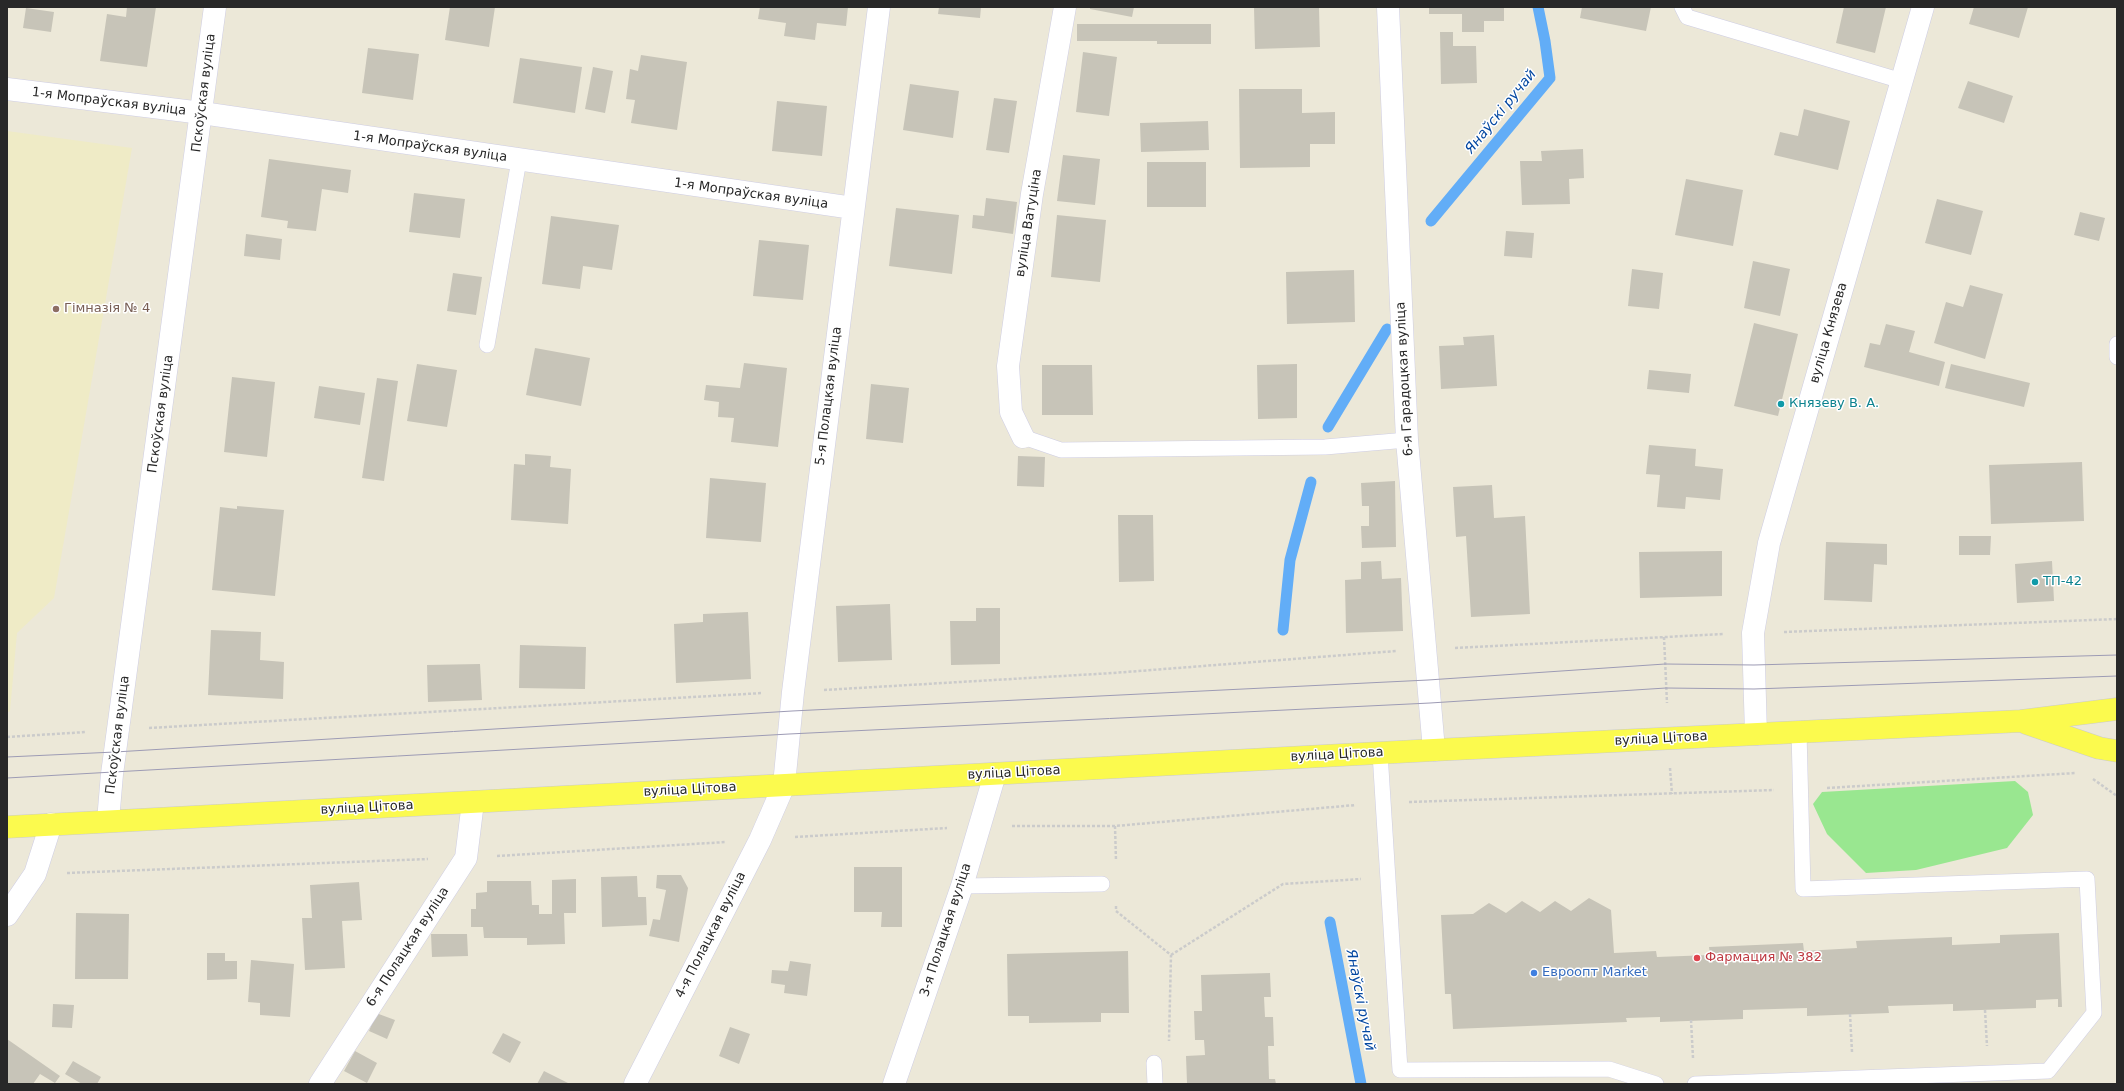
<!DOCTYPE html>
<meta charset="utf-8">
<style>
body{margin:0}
#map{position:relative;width:2124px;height:1091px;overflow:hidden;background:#ece8d8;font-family:"DejaVu Sans",sans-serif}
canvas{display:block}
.frame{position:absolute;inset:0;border:8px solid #282828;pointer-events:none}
</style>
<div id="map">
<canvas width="2124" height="1091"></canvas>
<div class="frame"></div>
</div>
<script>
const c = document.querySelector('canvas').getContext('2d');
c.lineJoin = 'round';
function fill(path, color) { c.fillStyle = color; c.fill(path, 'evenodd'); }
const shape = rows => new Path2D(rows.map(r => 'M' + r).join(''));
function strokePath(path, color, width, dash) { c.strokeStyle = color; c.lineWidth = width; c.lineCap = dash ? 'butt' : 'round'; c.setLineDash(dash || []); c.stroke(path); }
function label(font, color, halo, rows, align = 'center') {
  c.font = font + ' "DejaVu Sans",sans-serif'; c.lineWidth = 3; c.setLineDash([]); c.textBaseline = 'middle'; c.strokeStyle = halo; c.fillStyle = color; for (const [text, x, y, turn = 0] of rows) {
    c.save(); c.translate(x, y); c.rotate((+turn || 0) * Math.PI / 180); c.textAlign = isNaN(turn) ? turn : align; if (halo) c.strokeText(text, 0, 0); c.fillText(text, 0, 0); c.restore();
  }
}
const education = shape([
 [7,131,132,148,54,598,17,633,10,711,7,713]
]);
const green = shape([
 [2015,781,2028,792,2033,815,2007,848,1916,870,1866,873,1827,834,1813,804,1822,792]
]);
const stream = shape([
 [1431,221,1550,78,1545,41,1538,7],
 [1328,427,1387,329],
 [1283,630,1290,560,1311,482],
 [1330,922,1361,1084]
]);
const building = shape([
 [127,7,156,7,147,67,100,61,107,14,126,17],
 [450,7,495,7,489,47,445,40],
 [760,7,848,7,846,26,817,23,815,40,784,36,786,23,758,19],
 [939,7,981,7,980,18,938,14],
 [1090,7,1134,7,1132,17,1090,9],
 [1254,7,1319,7,1320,47,1255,49],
 [1429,7,1504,7,1504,21,1484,21,1484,32,1462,32,1462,14,1429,14],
 [1582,7,1651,7,1646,31,1580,18],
 [1844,7,1886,7,1875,53,1836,43],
 [1974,7,2028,7,2019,38,1969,24],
 [26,8,54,12,51,32,23,28],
 [1077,24,1211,24,1211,44,1157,44,1157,41,1077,41],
 [1440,32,1453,32,1453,46,1476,46,1477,83,1441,84],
 [368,48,419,54,413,100,362,93],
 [1083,52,1117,57,1109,116,1076,112],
 [641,55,687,62,677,130,631,123,635,100,626,99,630,69,638,71],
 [520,58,582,67,575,113,513,103],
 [593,67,613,71,605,113,585,109],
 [1968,81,2013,96,2004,123,1958,108],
 [910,84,959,91,953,138,903,130],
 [1239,89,1302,89,1302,113,1335,112,1335,144,1310,144,1310,167,1240,168],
 [994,98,1017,101,1009,153,986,150],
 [777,101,827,106,822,156,772,151],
 [1804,109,1850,121,1838,170,1774,155,1780,132,1798,136],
 [1208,121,1209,150,1141,152,1140,123],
 [1583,149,1584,178,1569,179,1570,204,1522,205,1520,161,1542,161,1541,151],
 [1063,155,1100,159,1095,205,1057,201],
 [269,159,351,170,348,193,322,189,316,231,287,228,288,221,261,217],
 [1147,162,1206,162,1206,207,1147,207],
 [1686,179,1743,190,1733,246,1675,235],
 [414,193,465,199,460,238,409,232],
 [986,198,1017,202,1013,234,972,228,973,215,984,216],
 [1937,199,1983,211,1971,255,1925,243],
 [896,208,959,215,952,274,889,266],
 [2080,212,2105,218,2099,241,2074,235],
 [1057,215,1106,220,1100,282,1051,277],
 [551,216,619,225,612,270,583,266,580,289,542,284],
 [1506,231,1534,233,1532,258,1504,256],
 [246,234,282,239,280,260,244,256],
 [759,240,809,245,803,300,753,296],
 [1753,261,1790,269,1780,316,1744,308],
 [1632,269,1663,273,1659,309,1628,306],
 [1354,270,1355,322,1287,324,1286,272],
 [453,273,482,277,476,315,447,311],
 [1970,285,2003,294,1985,359,1934,343,1946,302,1963,307],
 [1754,323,1798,334,1778,416,1734,406],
 [1886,324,1915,331,1909,352,1945,362,1939,386,1864,367,1870,343,1880,345],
 [1494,335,1497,386,1441,389,1439,346,1464,345,1463,337],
 [535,348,590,358,581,406,526,395],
 [744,363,787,368,778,447,731,442,734,418,718,417,719,402,704,400,706,385,740,388],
 [417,364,457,370,447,427,407,421],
 [1297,364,1297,418,1258,419,1257,365],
 [1951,364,2030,383,2024,407,1945,388],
 [1042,365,1092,365,1093,415,1042,415],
 [1649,370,1691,374,1689,393,1647,389],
 [232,377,275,382,267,457,224,452],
 [377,378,398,381,384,481,362,478],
 [871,384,909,388,903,443,866,439],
 [319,386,365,393,360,425,314,418],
 [1649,445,1696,449,1695,466,1723,469,1720,500,1686,497,1685,509,1657,507,1660,475,1646,474],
 [525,454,551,456,550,467,571,469,568,524,511,520,514,464,525,465],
 [1018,456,1045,457,1044,487,1017,486],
 [2082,462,2084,521,1991,524,1989,465],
 [710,478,766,483,761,542,706,538],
 [1395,481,1396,547,1362,548,1361,526,1369,526,1369,506,1362,506,1361,483],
 [1492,485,1494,518,1525,516,1530,614,1471,617,1466,536,1456,537,1453,487],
 [237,506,284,510,275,596,212,590,220,507,237,509],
 [1118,515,1153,515,1154,581,1119,582],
 [1959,536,1991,536,1990,555,1959,555],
 [1826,542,1887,544,1887,565,1874,564,1872,602,1824,600],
 [1722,551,1722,596,1640,598,1639,552],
 [1381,561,1382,579,1401,578,1403,631,1346,633,1345,580,1361,579,1361,562],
 [2052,561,2054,601,2017,603,2015,564],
 [890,604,892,660,838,662,836,606],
 [976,608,1000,608,1000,664,951,665,950,621,976,621],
 [748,612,751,679,676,683,674,624,703,622,703,614],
 [211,630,261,632,260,660,284,662,283,699,208,695],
 [520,645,586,647,585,689,519,688],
 [480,664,482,700,428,702,427,665],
 [854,867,902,867,902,927,881,927,882,912,854,912],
 [657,875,681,875,688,888,679,942,649,936,653,919,660,920,666,890,656,888],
 [637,876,638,897,646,897,647,925,602,927,601,877],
 [576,879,576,913,564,913,565,944,527,945,527,938,484,938,483,927,471,927,471,909,476,909,476,893,487,892,487,881,531,881,532,905,539,905,539,914,552,914,552,880],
 [359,882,362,920,342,921,345,968,305,970,302,918,312,918,310,885],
 [1589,898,1611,910,1614,953,1656,951,1657,957,1710,955,1709,947,1803,943,1804,951,1857,948,1856,941,1952,937,1952,945,2000,943,2000,935,2059,933,2062,1007,2058,1007,2058,999,2036,1000,2036,1008,1953,1011,1953,1004,1888,1006,1889,1013,1807,1016,1807,1008,1743,1010,1743,1019,1660,1022,1660,1017,1626,1018,1627,1022,1453,1029,1451,994,1445,994,1441,915,1473,914,1489,903,1506,913,1522,901,1540,912,1555,901,1571,911],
 [76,913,129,914,128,979,75,979],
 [431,934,467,934,468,956,432,957],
 [1128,951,1129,1013,1101,1013,1101,1022,1029,1023,1029,1016,1008,1016,1007,954],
 [207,953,225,953,225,961,237,961,237,979,207,980],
 [251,960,294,964,290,1017,260,1015,260,1003,248,1002],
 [790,961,811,964,807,996,784,993,785,985,771,983,772,970,788,971],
 [1270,973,1271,997,1264,997,1265,1017,1273,1017,1274,1046,1268,1046,1269,1079,1275,1079,1276,1084,1187,1083,1186,1056,1205,1055,1204,1040,1195,1040,1194,1011,1202,1011,1201,975],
 [53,1004,74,1005,72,1028,52,1027],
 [376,1013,395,1020,387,1039,369,1031],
 [730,1027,750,1034,739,1064,719,1056],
 [503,1033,521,1042,510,1063,492,1053],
 [7,1039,60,1076,55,1083,40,1074,33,1084,7,1084],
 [355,1051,377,1063,367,1083,344,1071],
 [73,1061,101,1077,97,1084,82,1084,65,1074],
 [544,1071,570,1084,537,1084]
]);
const path = shape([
 [1784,632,2117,619],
 [1664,637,1667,703],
 [1455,648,1723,634],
 [824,690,1113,673,1396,651],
 [149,728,763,693],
 [7,737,86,732],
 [1670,768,1672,794],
 [2093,779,2117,796],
 [1827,788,2076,773],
 [1409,802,1774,790],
 [1012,826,1115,826,1356,805],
 [1115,826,1116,861],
 [795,837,947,828],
 [497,856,726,842],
 [67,873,428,859],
 [1116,906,1116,911,1171,955,1169,1041],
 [1171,955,1283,884,1361,879],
 [1985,1010,1987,1046],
 [1850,1014,1852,1052],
 [1691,1020,1693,1058]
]);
const service = shape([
 [1682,7,1687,17,1902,81],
 [2117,344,2117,357],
 [487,345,519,160],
 [1023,437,1061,450,1325,447,1407,440],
 [1380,753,1400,1070,1609,1069,1656,1084],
 [962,886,1102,884],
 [1154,1063,1155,1084],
 [1695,1084,2048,1071,2094,1013,2087,879,1803,889,1799,732]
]);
const minor = shape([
 [1388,7,1407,440,1434,750],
 [7,89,202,113,853,208],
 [1023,437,1011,412,1008,366,1032,194,1065,7],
 [1756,734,1753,633,1769,543,1923,7],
 [7,915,35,874,51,824],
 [320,1084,466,858,473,802],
 [635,1084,760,840,784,785,793,692,879,7],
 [894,1084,962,886,995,774]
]);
const tertiary = shape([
 [108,821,112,774,215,7]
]);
const primary = shape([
 [2026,723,2099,748,2117,751],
 [7,827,1434,750,2021,721,2117,709]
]);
const tram = shape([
 [7,757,115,752,792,711,1428,680,1665,664,1754,665,2117,655],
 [7,778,789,734,1430,703,1666,688,1754,689,2117,676]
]);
const markers = [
 [56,309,4,"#8d6e63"],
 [1781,404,4,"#0f9aa8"],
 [2035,582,4,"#0f9aa8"],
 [1697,958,4,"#e0444e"],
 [1534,973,4,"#3f7fe0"]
];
const streetNames = [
 ["Пскоўская вуліца",204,93,-83],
 ["1-я Мопраўская вуліца",109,102,7],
 ["1-я Мопраўская вуліца",430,147,8],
 ["1-я Мопраўская вуліца",751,194,8],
 ["вуліца Ватуціна",1029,223,-81],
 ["вуліца Князева",1829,333,-74],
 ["6-я Гарадоцкая вуліца",1405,379,-93],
 ["5-я Полацкая вуліца",829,396,-83],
 ["Пскоўская вуліца",161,414,-82],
 ["Пскоўская вуліца",118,735,-83],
 ["вуліца Цітова",1661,739,-3],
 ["вуліца Цітова",1337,755,-3],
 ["вуліца Цітова",1014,773,-3],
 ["вуліца Цітова",690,790,-3],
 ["вуліца Цітова",367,808,-3],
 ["3-я Полацкая вуліца",946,930,-72],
 ["4-я Полацкая вуліца",711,935,-63],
 ["6-я Полацкая вуліца",408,947,-57]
];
const educationNames = [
 ["Гімназія № 4",64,309]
];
const cultureNames = [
 ["Князеву В. А.",1789,404],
 ["ТП-42",2043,582]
];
const healthNames = [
 ["Фармация № 382",1705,958]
];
const shopNames = [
 ["Евроопт Market",1542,973]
];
const waterNames = [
 ["Янаўскі ручай",1501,112,-51],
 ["Янаўскі ручай",1360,1000,79]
];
fill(education, '#efebc6');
fill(green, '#99e790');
strokePath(stream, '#62adf7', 11);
fill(building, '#c7c4b8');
strokePath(service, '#cecde3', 16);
strokePath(minor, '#cecde3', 23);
strokePath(tertiary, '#cecde3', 23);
strokePath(primary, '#cbcbcb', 23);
strokePath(path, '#cbcbcb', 2.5, [3, 2]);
strokePath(service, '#fff', 15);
strokePath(minor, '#fff', 22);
strokePath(tertiary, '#fff', 22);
strokePath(primary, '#fbfa4e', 22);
strokePath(tram, '#9d9bb4', 1);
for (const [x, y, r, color] of markers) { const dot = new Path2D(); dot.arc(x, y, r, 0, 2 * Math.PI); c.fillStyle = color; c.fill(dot); strokePath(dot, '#fff', 1.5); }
label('13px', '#282828', '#fff', streetNames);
label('13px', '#785e54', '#fff', educationNames, 'left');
label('13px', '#0d838f', '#fff', cultureNames, 'left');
label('13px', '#be3a42', '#fff', healthNames, 'left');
label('13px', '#366cbe', '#fff', shopNames, 'left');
label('italic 14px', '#0347a1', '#fff', waterNames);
</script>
